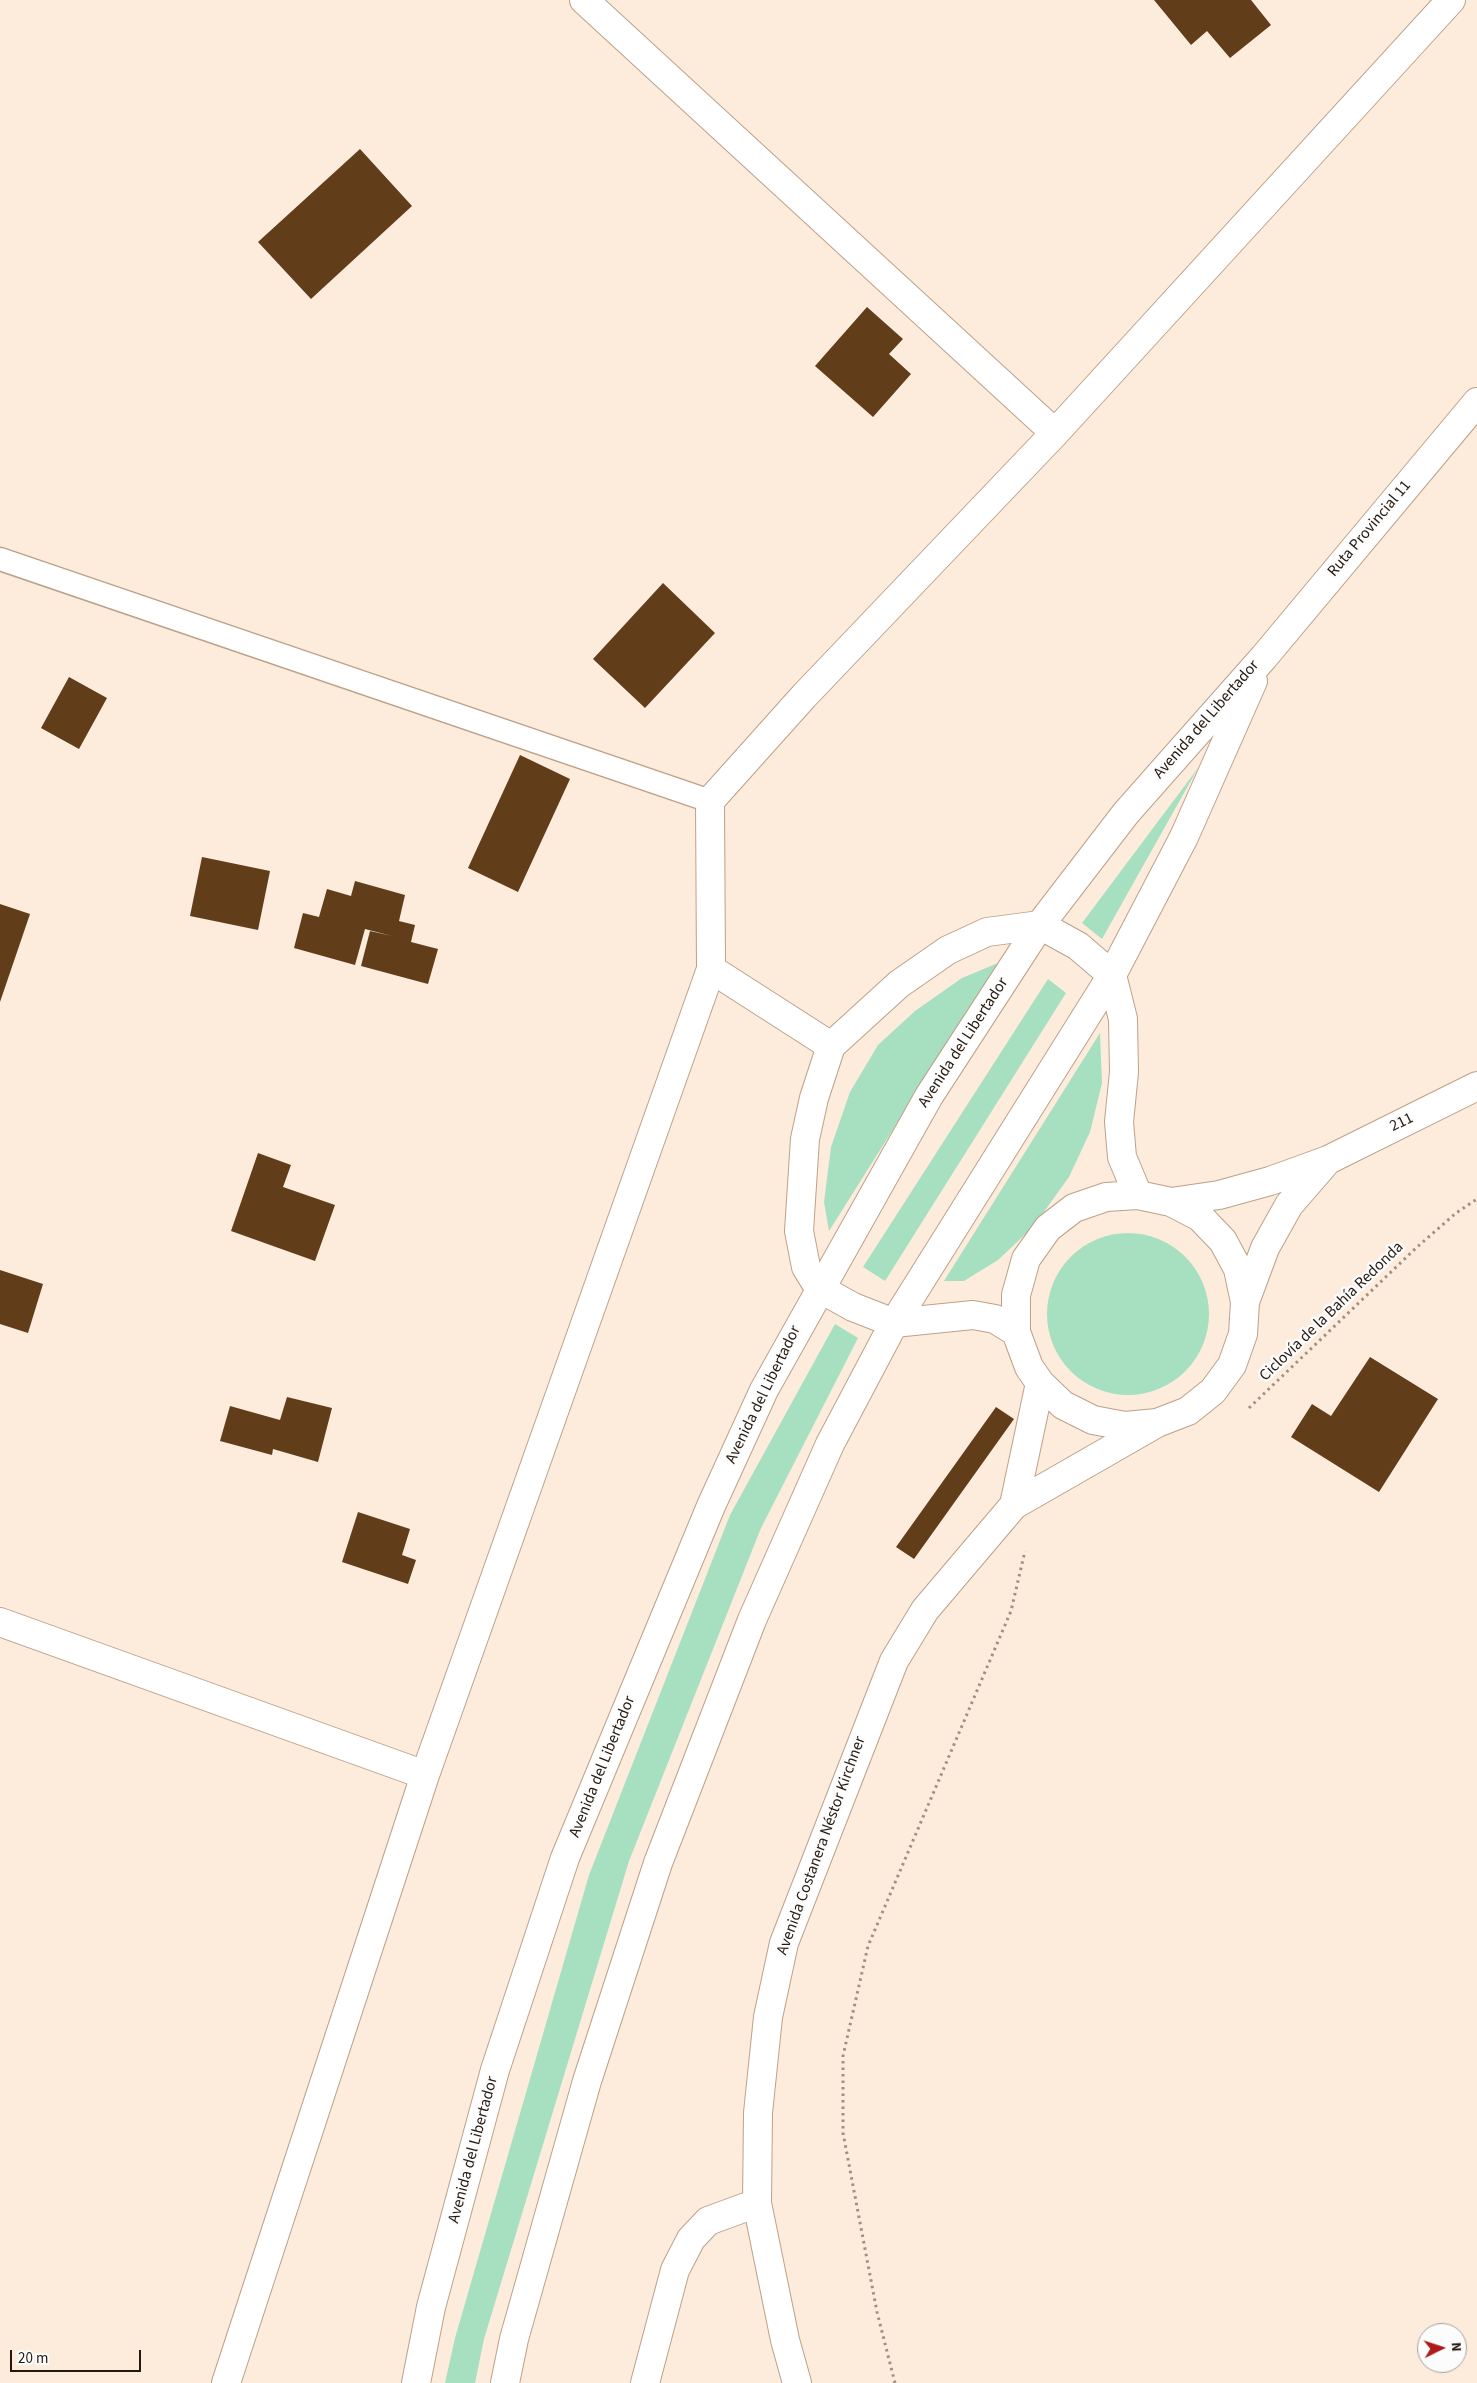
<!DOCTYPE html>
<meta charset="utf-8">
<style>
body{margin:0}
#map{position:relative;width:1477px;height:2383px;overflow:hidden;background:#fdebdc;font-family:"Source Sans 3",sans-serif}
canvas{display:block}
.north{position:absolute;left:1417px;top:2323px;width:50px;height:50px;box-sizing:border-box;background:#fcfcfc;border:1px solid #a6a19e;border-radius:50%;rotate:86deg;font-size:14px;font-weight:700;line-height:20px;text-align:center;color:#241910}
.north::after{content:'';display:block;margin:auto;width:18px;height:22px;background:#ad1b1c;clip-path:polygon(50% 0,100% 100%,50% 72%,0 100%)}
.scale{position:absolute;left:10px;top:2350px;width:131px;height:22px;box-sizing:border-box;border:2px solid #241910;border-top:0;padding-left:6px;font-size:15px;line-height:18px;white-space:nowrap;color:#241910;-webkit-text-stroke:4px #fcfcfc;paint-order:stroke}
</style>
<div id="map">
<canvas width="1477" height="2383"></canvas>
<div class="north">N</div>
<div class="scale">20 m</div>
</div>
<script>
const c = document.querySelector('canvas').getContext('2d');
c.lineJoin = 'round';
function fill(path, color) { c.fillStyle = color; c.fill(path, 'evenodd'); }
const shape = rows => new Path2D(rows.map(r => 'M' + r).join(''));
function strokePath(path, color, width, dash) { c.strokeStyle = color; c.lineWidth = width; c.lineCap = dash ? 'butt' : 'round'; c.setLineDash(dash || []); c.stroke(path); }
function label(font, color, halo, rows, align = 'center') {
  c.font = font + ' "Source Sans 3",sans-serif'; c.lineWidth = 5; c.setLineDash([]); c.textBaseline = 'middle'; c.strokeStyle = halo; c.fillStyle = color; for (const [text, x, y, turn = 0] of rows) {
    c.save(); c.translate(x, y); c.rotate((+turn || 0) * Math.PI / 180); c.textAlign = isNaN(turn) ? turn : align; if (halo) c.strokeText(text, 0, 0); c.fillText(text, 0, 0); c.restore();
  }
}
const green = shape([
 [1198,768,1102,939,1082,923],
 [998,963,829,1231,824,1202,831,1147,850,1092,878,1045,915,1011,962,978],
 [1048,979,1066,993,885,1281,863,1267],
 [1100,1033,1102,1083,1090,1132,1069,1177,1033,1227,998,1260,964,1281,944,1281],
 '1047 1314a81 81 0 1 1 162 0a81 81 0 1 1-162 0Z',
 [835,1324,858,1338,761,1528,629,1861,484,2339,475,2383,445,2383,455,2338,589,1875,730,1515]
]);
const building = shape([
 [1154,0,1251,0,1271,25,1230,58,1207,31,1191,45],
 [360,149,412,206,311,299,258,242],
 [867,307,903,339,889,354,911,374,873,417,815,366],
 [663,583,715,633,645,708,593,659],
 [69,677,107,698,79,749,41,728],
 [520,755,570,779,518,892,468,868],
 [202,857,270,871,258,930,190,916],
 [355,881,405,895,399,921,415,925,411,942,438,949,428,984,361,966,370,931,392,936,365,929,355,965,294,948,303,913,319,917,327,889,351,896],
 [0,904,30,914,0,1002],
 [258,1153,291,1165,283,1187,335,1205,315,1261,231,1231],
 [0,1270,43,1284,28,1333,0,1324],
 [1370,1357,1438,1399,1379,1492,1291,1437,1312,1404,1331,1416],
 [287,1397,332,1408,318,1462,273,1449,272,1455,220,1441,230,1406,280,1420],
 [996,1407,1014,1419,914,1559,896,1547],
 [358,1512,410,1529,402,1555,416,1560,408,1584,342,1562]
]);
const path = shape([
 [1249,1408,1416,1248,1456,1213,1477,1199],
 [895,2383,877,2312,843,2133,843,2056,868,1946,1011,1611,1025,1551]
]);
const service = shape([
 [0,559,710,801]
]);
const minor = shape([
 [584,0,1055,433],
 [711,969,831,1046],
 [0,1622,425,1775],
 [226,2383,425,1775,711,969,710,801,804,696,1055,433,1451,0],
 [645,2383,675,2270,691,2239,708,2221,757,2203]
]);
const tertiary = shape([
 [1171,1202,1219,1195,1270,1181,1328,1160,1477,1086],
 [1245,1302,1265,1248,1289,1205,1327,1161],
 [1016,1332,995,1319,973,1315,894,1323,853,1307,819,1288,806,1267,799,1231,805,1139,814,1098,831,1046,899,984,948,950,987,932,1040,925,1078,946,1112,975,1123,1019,1124,1072,1119,1122,1122,1157,1138,1195],
 [1014,1505,1157,1423,1188,1411,1213,1391,1232,1365,1243,1334,1245,1302,1238,1269,1223,1241,1200,1217,1171,1202,1138,1195,1106,1197,1074,1208,1048,1228,1026,1259,1016,1295,1016,1332,1029,1367,1040,1383,1063,1405,1093,1420,1125,1426,1157,1423],
 [797,2383,785,2340,757,2203,758,2113,768,2017,784,1943,894,1661,925,1610,1014,1505,1040,1383]
]);
const primary = shape([
 [416,2383,431,2307,495,2070,565,1858,711,1506,764,1390,929,1096,1040,925,1126,813,1264,657,1477,402],
 [505,2383,514,2339,587,2081,658,1863,752,1620,830,1444,894,1323,1112,975,1184,837,1253,681]
]);
const streetNames = [
 ["Ruta Provincial 11",1370,529,-50],
 ["Avenida del Libertador",1207,720,-49],
 ["Avenida del Libertador",964,1043,-57],
 ["211",1402,1123,-26],
 ["Ciclovía de la Bahía Redonda",1332,1312,-44],
 ["Avenida del Libertador",764,1395,-64],
 ["Avenida del Libertador",603,1767,-68],
 ["Avenida Costanera Néstor Kirchner",822,1846,-70],
 ["Avenida del Libertador",474,2150,-75]
];
fill(green, '#a7e0c1');
fill(building, '#613d1a');
strokePath(service, '#bda189', 25);
strokePath(minor, '#bda189', 30);
strokePath(tertiary, '#bda189', 30);
strokePath(primary, '#bda189', 30);
strokePath(path, '#9f9084', 3, [2.5, 4]);
strokePath(service, '#fff', 22);
strokePath(minor, '#fff', 28);
strokePath(tertiary, '#fff', 28);
strokePath(primary, '#fff', 28);
label('16px', '#241910', '#fcfcfc', streetNames);
</script>
